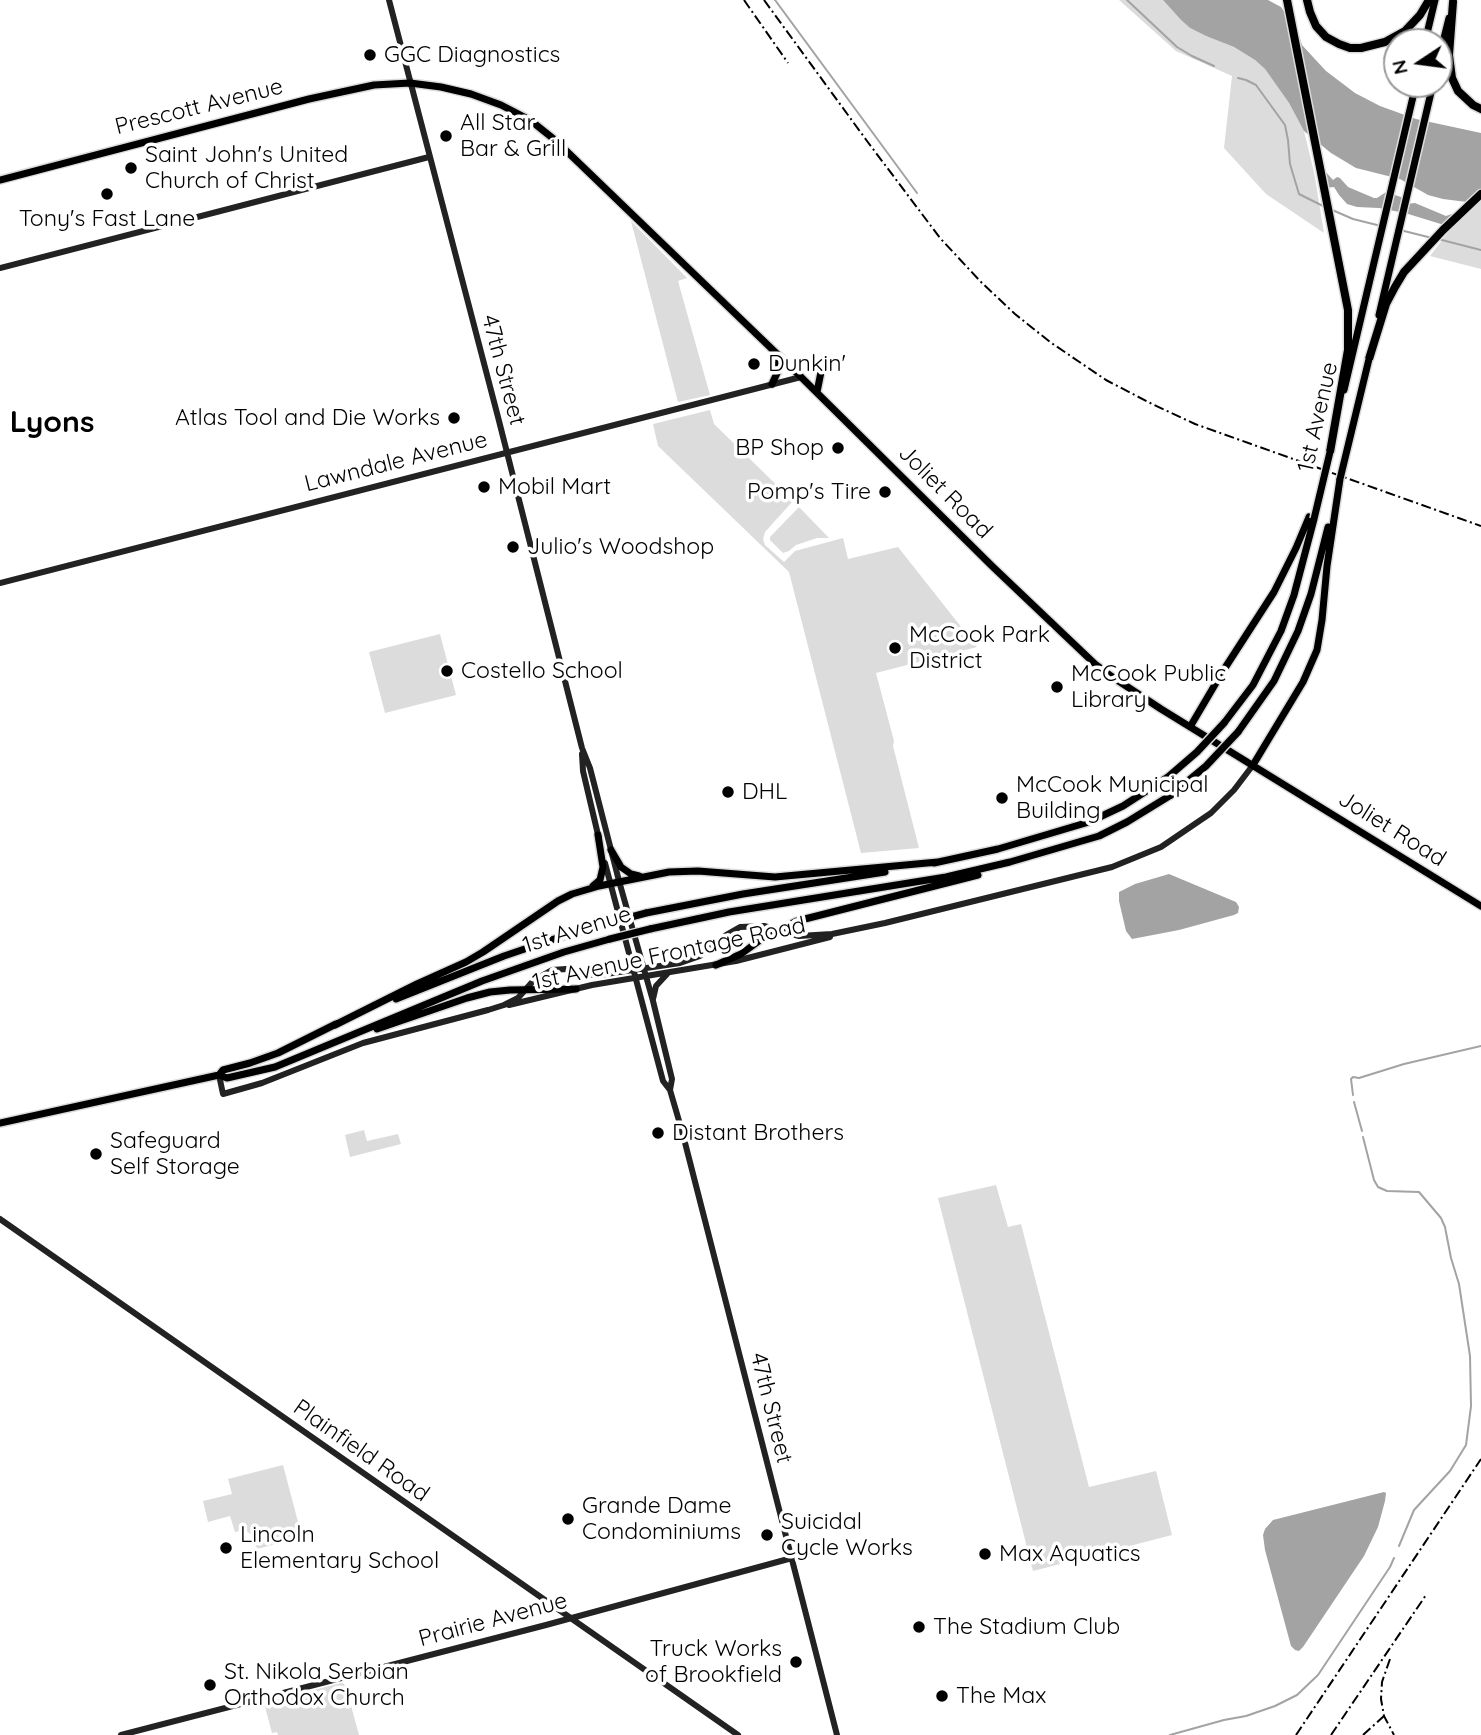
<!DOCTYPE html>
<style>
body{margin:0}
#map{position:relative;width:1481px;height:1735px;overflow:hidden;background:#fff;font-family:Quicksand,sans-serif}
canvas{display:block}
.north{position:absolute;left:1383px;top:28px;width:70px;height:70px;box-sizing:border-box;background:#fff;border:2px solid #999;border-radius:50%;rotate:257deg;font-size:19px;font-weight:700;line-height:28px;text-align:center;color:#000}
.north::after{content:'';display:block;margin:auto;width:24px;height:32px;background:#000;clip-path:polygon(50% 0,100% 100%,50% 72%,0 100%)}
</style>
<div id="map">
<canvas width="1481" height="1735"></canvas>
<div class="north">N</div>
</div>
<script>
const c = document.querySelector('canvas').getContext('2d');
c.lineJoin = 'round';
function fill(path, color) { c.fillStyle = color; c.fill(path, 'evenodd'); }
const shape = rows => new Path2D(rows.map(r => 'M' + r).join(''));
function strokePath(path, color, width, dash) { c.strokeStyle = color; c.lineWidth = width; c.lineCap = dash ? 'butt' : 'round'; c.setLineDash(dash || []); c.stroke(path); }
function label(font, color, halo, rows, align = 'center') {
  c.font = font + ' Quicksand,sans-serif'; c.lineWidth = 7; c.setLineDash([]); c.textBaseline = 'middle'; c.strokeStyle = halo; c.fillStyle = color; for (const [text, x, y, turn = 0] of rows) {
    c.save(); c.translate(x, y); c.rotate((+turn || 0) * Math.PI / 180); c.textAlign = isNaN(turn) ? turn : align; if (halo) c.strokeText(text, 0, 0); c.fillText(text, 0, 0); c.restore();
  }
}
const green = shape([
 [1119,0,1163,0,1181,20,1190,28,1206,36,1234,47,1255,60,1265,69,1289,103,1304,131,1314,172,1324,233,1266,194,1224,148,1232,76,1176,51],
 [1481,200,1481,269,1430,256,1449,231],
 [631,221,687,278,678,281,710,395,678,402],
 [710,410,714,424,793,501,765,532,763,539,765,545,784,562,795,551,843,538,848,559,898,547,977,647,876,673,894,741,893,746,919,848,861,853,789,572,658,446,653,424],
 [799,507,829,538,817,538,796,545,789,551,783,553,770,540,770,537],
 [440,634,456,695,385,713,369,652],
 [364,1130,367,1141,398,1134,401,1144,350,1157,345,1135],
 [996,1185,1008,1227,1021,1224,1089,1487,1156,1471,1172,1535,1033,1571,938,1198],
 [283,1465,302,1537,257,1549,253,1536,245,1530,235,1532,230,1516,208,1522,203,1501,232,1494,228,1479],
 [341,1683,343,1683,346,1687,359,1735,278,1735,277,1732,272,1733,264,1703]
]);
const water = shape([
 [1163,0,1268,0,1281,7,1298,32,1302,45,1313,57,1326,71,1355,93,1380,106,1416,119,1481,133,1481,200,1457,223,1444,225,1405,213,1379,208,1357,207,1347,204,1339,195,1334,187,1325,188,1321,170,1325,171,1333,180,1337,177,1340,178,1348,187,1374,198,1377,198,1386,192,1401,197,1406,204,1415,203,1446,216,1460,211,1467,202,1443,199,1428,195,1400,179,1356,168,1331,153,1304,131,1289,103,1265,69,1255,60,1234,47,1206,36,1190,28,1181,20],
 [1169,874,1236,902,1239,907,1238,913,1234,915,1179,930,1132,939,1126,931,1119,901,1119,892,1135,884],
 [1384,1492,1386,1493,1385,1501,1378,1527,1364,1556,1303,1647,1299,1651,1295,1650,1291,1646,1265,1550,1263,1535,1265,1529,1273,1520]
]);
const stream = shape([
 [775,0,917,193],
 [1127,0,1177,47,1192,56,1214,66],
 [1238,78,1246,80,1256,85,1285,125,1288,140,1290,164,1299,194,1325,207],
 [1330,209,1353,219,1381,226],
 [1400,230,1432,238],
 [1438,239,1481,250],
 [1353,1095,1351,1079,1353,1077,1359,1078,1404,1064,1481,1046],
 [1354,1102,1362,1131],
 [1363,1137,1374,1180,1378,1187,1387,1191,1419,1192,1441,1218,1445,1227,1451,1258,1459,1284,1470,1356,1471,1406,1466,1445,1450,1471,1414,1510,1399,1546],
 [1170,1735,1224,1720,1246,1716,1275,1706,1297,1695,1318,1675,1390,1567,1394,1558]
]);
const secondary = shape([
 [389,0,498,417,582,748,590,768,619,881,653,1001,672,1079,670,1090],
 [0,268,429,157],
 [0,583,801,377],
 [582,754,583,771,599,839],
 [605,863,663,1081,670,1090,682,1131,837,1735],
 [653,999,656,986,668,973],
 [509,1005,592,985,736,961,830,937],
 [485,1011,504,1005,518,998,534,980,552,970,566,969,584,974,599,975,680,963,700,956,726,935,740,927,764,926,799,936,832,934,885,923,1112,867,1161,847,1211,813,1234,790,1253,765],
 [219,1075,223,1094,262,1083,363,1043,488,1010],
 [0,1219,738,1735],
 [121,1735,546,1625,792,1558]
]);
const primary = shape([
 [1425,42,1435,0],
 [1439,58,1449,18],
 [0,180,309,99,374,85,410,83,441,87,471,94,501,105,530,120,555,140,581,165,801,377,993,567,1095,664,1111,676,1161,709,1481,906],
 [1379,315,1433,84],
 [772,384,778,371,779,356],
 [1344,390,1416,84],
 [817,392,821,372],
 [1224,723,1253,685,1281,631,1294,595,1314,519],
 [1190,727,1223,671,1274,592,1296,548,1309,517],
 [1238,732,1274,681,1298,631,1311,594,1328,527],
 [1253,765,1303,682,1317,650,1322,620,1327,566,1340,479],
 [611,850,621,867,631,874,639,876],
 [934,863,998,849,1089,822,1123,806,1168,777],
 [593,886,600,880,603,867,598,835],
 [646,913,743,894,885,872],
 [650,929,729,912,946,877,1010,862,1099,836,1127,822,1171,795],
 [716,965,741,954,763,938,797,921,978,875],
 [396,999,504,956,554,939,605,924],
 [335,1025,417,984,466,962,483,952,558,901,572,894,599,886,669,872,698,871,775,877,938,862],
 [377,1029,467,998,490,992,510,990,576,989],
 [219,1075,223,1070,250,1063,278,1053,336,1024],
 [0,1123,219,1075,227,1078,275,1067,482,981,564,952,610,939]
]);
const highway = shape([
 [1287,0,1348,310,1348,350,1330,452],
 [1307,0,1310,12,1316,26,1326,37,1339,44,1350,48,1361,48,1385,42,1405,31,1420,15,1429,0],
 [1453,2,1449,55,1452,78,1458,91,1473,105,1481,109],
 [1369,359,1386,304,1395,287,1404,272,1443,230,1481,194]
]);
const rail = shape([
 [744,0,788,63],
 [764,0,867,141,940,238,981,282,1015,314,1050,342,1106,380,1152,404,1195,424,1481,526],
 [1390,1659,1382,1682,1381,1699,1384,1716,1394,1735],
 [1296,1735,1481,1459],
 [1331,1735,1426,1595],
 [1363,1735,1384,1716]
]);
const primaryBridge = shape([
 [1340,479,1369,359],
 [1314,519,1330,452],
 [1168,777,1197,752,1224,723],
 [1171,795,1206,766,1238,732],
 [605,924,646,913],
 [610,939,650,929]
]);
const markers = [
 [370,55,7,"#000"],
 [446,136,7,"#000"],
 [131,168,7,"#000"],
 [107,194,7,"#000"],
 [754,364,7,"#000"],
 [454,418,7,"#000"],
 [838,448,7,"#000"],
 [484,487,7,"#000"],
 [885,492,7,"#000"],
 [513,547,7,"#000"],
 [895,648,7,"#000"],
 [447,671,7,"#000"],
 [1057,687,7,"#000"],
 [728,792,7,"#000"],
 [1002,798,7,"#000"],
 [658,1133,7,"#000"],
 [96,1154,7,"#000"],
 [568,1519,7,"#000"],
 [767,1535,7,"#000"],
 [226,1548,7,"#000"],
 [985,1554,7,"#000"],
 [919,1627,7,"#000"],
 [796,1662,7,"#000"],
 [210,1685,7,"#000"],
 [942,1696,7,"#000"]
];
const poiNames = [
 ["GGC Diagnostics",384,55],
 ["All Star",460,123],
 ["Bar & Grill",460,149],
 ["Saint John's United",145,155],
 ["Church of Christ",145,181],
 ["Tony's Fast Lane",107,219,"center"],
 ["Dunkin'",768,364],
 ["Atlas Tool and Die Works",440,418,"right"],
 ["BP Shop",824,448,"right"],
 ["Mobil Mart",498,487],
 ["Pomp's Tire",871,492,"right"],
 ["Julio's Woodshop",527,547],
 ["McCook Park",909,635],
 ["District",909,661],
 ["Costello School",461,671],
 ["McCook Public",1071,674],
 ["Library",1071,700],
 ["McCook Municipal",1016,785],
 ["Building",1016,811],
 ["DHL",742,792],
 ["Distant Brothers",672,1133],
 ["Safeguard",110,1141],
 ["Self Storage",110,1167],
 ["Grande Dame",582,1506],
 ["Condominiums",582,1532],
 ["Suicidal",781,1522],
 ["Cycle Works",781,1548],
 ["Lincoln",240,1535],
 ["Elementary School",240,1561],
 ["Max Aquatics",999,1554],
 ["The Stadium Club",933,1627],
 ["Truck Works",782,1649,"right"],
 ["of Brookfield",782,1675,"right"],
 ["St. Nikola Serbian",224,1672],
 ["Orthodox Church",224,1698],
 ["The Max",956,1696]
];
const streetNames = [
 ["Prescott Avenue",199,107,-14],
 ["47th Street",503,370,75],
 ["1st Avenue",1318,417,-77],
 ["Lawndale Avenue",396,462,-14],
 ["Joliet Road",945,492,45],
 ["Joliet Road",1392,829,32],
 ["1st Avenue",577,930,-17],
 ["1st Avenue Frontage Road",669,954,-12],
 ["47th Street",771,1408,76],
 ["Plainfield Road",361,1451,35],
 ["Prairie Avenue",493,1620,-15]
];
const districtNames = [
 ["Lyons",52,423]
];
fill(green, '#dcdcdc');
fill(water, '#a3a3a3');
strokePath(stream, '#a3a3a3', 2);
strokePath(primary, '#dbdbdb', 10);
strokePath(highway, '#dbdbdb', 11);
strokePath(secondary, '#222', 6);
strokePath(primary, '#000', 7);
strokePath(highway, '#000', 8);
strokePath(rail, '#000', 2, [10, 3.5, 2, 3.5]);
strokePath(primaryBridge, '#dbdbdb', 10, []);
strokePath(primaryBridge, '#000', 7);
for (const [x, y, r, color] of markers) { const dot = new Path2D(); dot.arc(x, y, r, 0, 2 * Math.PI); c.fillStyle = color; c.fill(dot); strokePath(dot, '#fff', 2.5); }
label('23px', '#000', '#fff', poiNames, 'left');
label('23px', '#000', '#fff', streetNames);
label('bold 30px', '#000', '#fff', districtNames);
</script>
